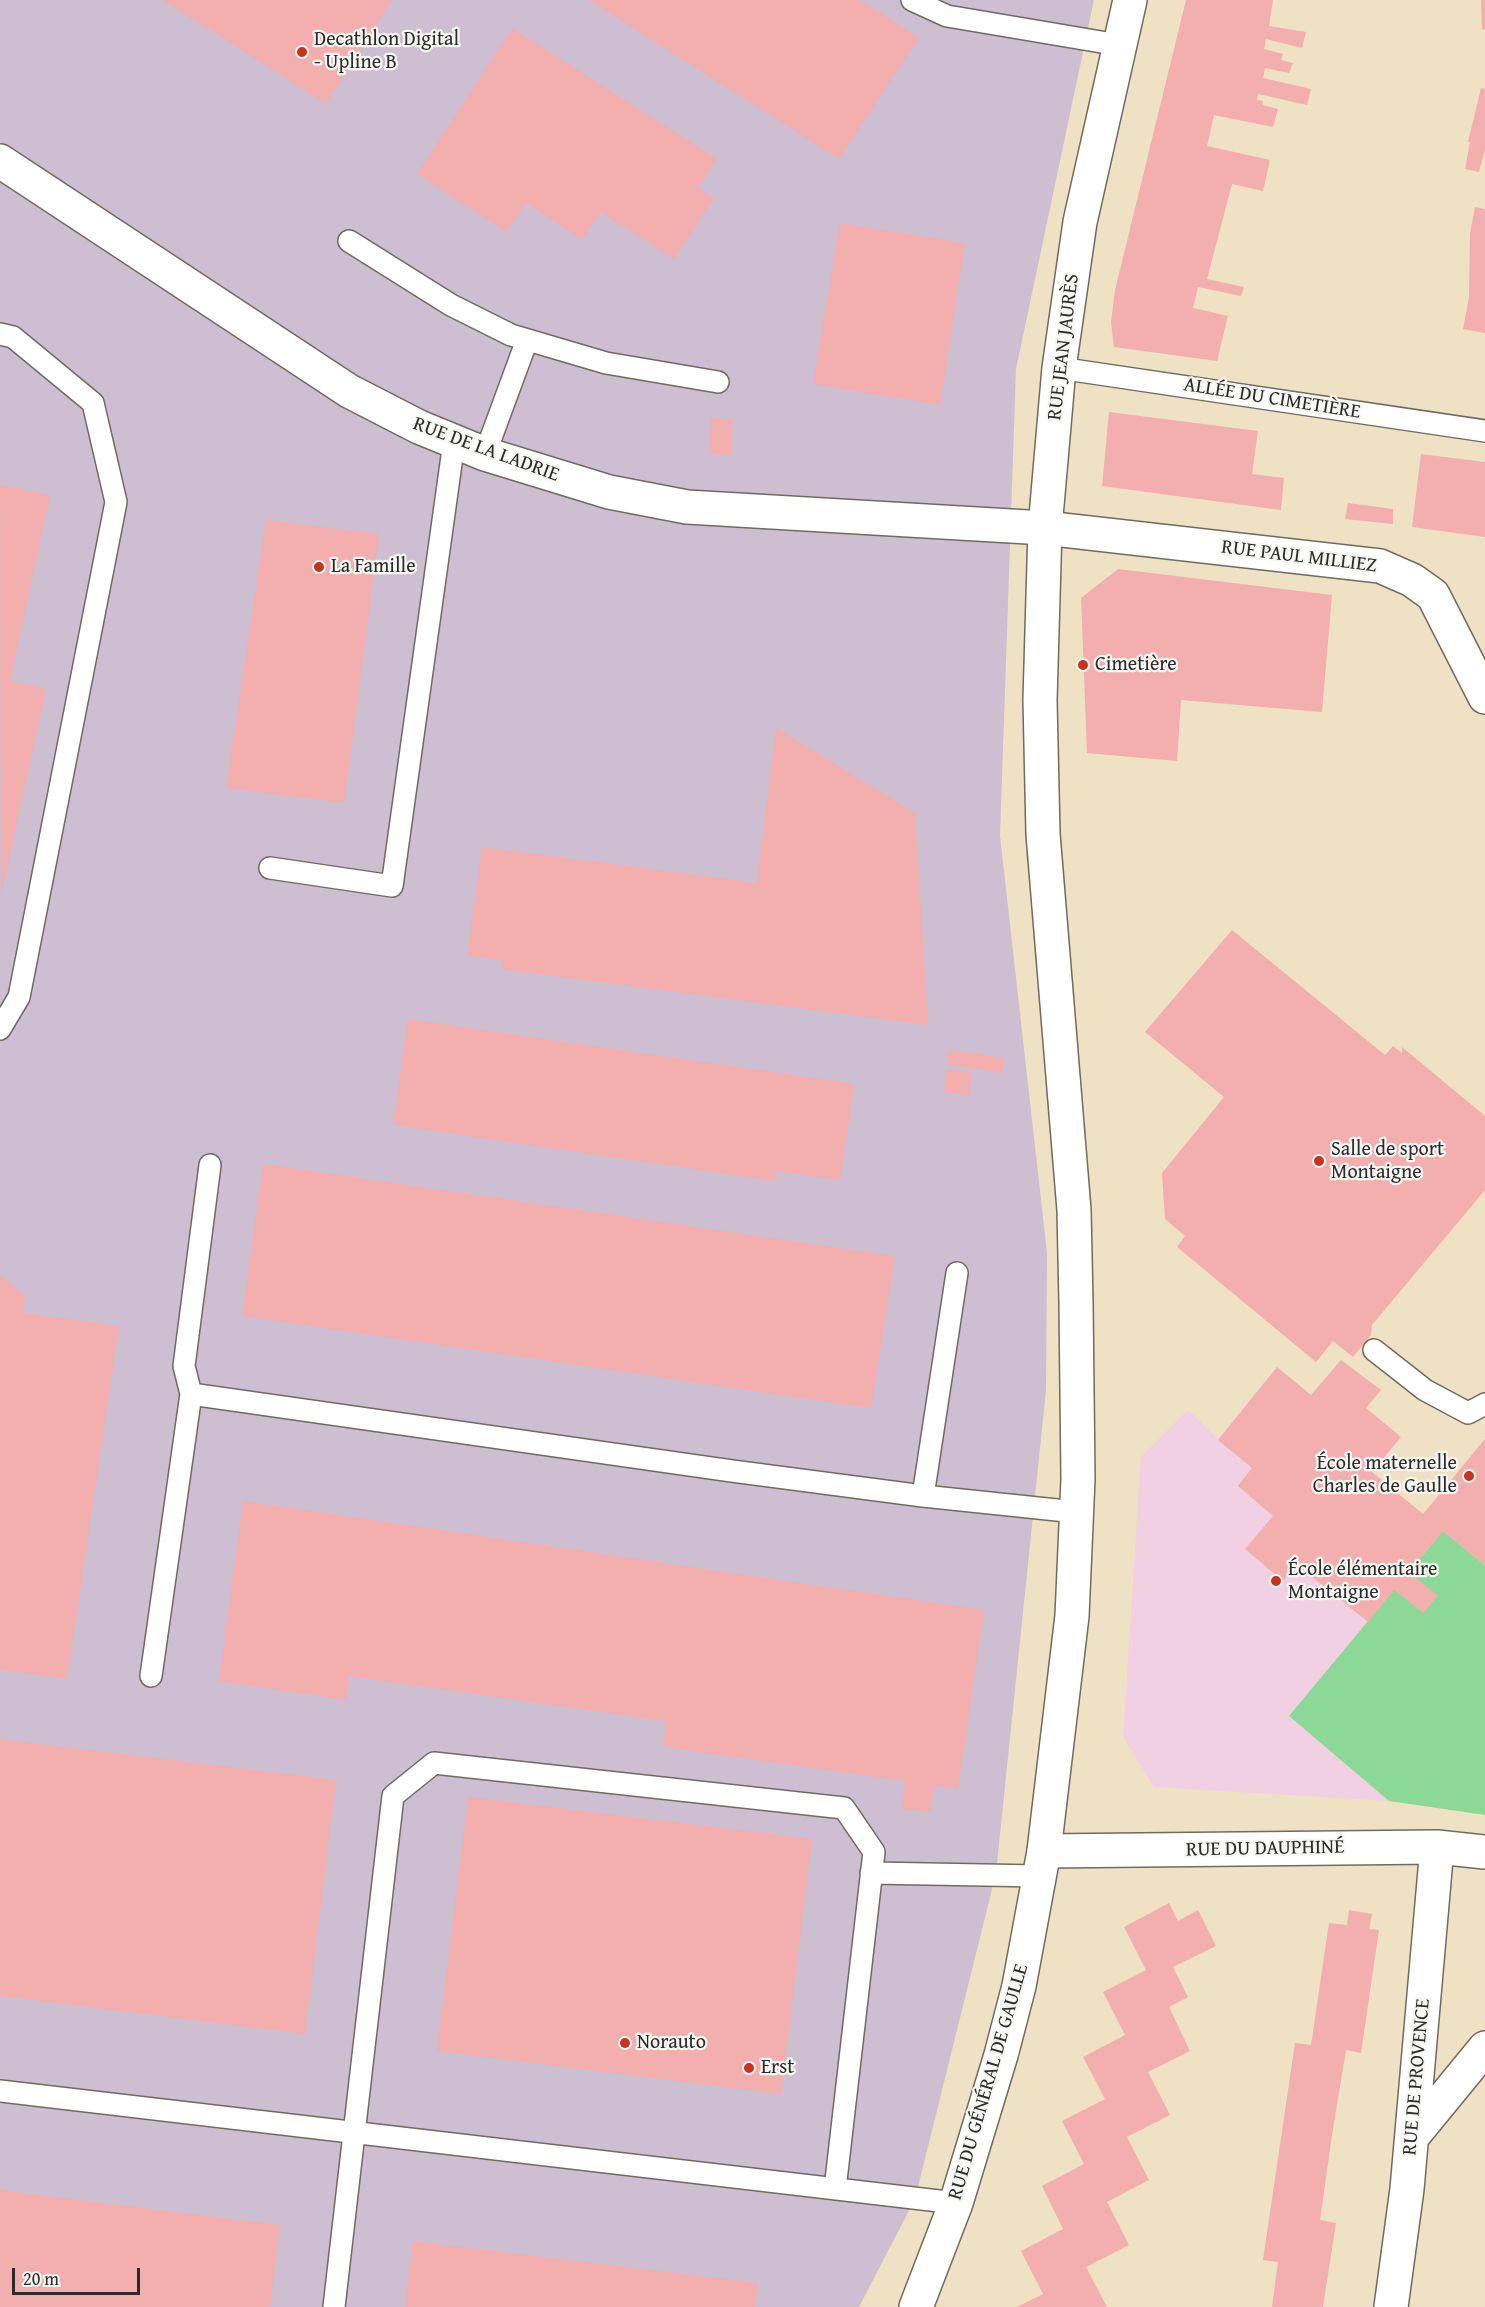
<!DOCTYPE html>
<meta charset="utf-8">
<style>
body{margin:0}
#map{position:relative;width:1485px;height:2307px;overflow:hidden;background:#efe1c3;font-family:"Gentium Book Plus",serif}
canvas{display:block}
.scale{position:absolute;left:12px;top:2268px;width:128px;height:27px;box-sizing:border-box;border:3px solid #2b2b2b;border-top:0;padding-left:8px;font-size:18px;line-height:21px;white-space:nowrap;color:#2b2b2b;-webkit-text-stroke:4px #f6f6f2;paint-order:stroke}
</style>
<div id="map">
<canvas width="1485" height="2307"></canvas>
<div class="scale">20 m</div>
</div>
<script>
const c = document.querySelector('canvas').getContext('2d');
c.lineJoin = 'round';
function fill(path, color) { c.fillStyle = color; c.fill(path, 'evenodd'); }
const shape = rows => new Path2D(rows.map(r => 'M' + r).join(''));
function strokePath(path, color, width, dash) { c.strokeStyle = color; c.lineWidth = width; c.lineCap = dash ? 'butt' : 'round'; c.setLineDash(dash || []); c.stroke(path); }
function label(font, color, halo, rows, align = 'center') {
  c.font = font + ' "Gentium Book Plus",serif'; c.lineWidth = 4.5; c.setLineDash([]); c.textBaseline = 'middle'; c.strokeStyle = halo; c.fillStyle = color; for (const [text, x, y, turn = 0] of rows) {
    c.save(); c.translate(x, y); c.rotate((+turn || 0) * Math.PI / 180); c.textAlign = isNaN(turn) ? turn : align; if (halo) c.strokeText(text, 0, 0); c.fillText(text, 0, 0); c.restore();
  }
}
const built = shape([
 [1341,1360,1366,1408,1401,1437,1372,1472,1423,1514,1485,1439,1485,1565,1444,1532,1289,1716,1389,1801,1154,1787,1123,1737,1141,1457,1188,1410,1218,1439,1277,1367,1311,1395]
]);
const industrial = shape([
 [0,0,1094,0,1016,369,1000,836,1047,1253,1046,1390,996,1873,915,2199,859,2307,0,2307]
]);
const green = shape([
 [1443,1531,1485,1565,1485,1815,1389,1801,1289,1716]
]);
const building = shape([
 [163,0,392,0,326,104],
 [589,0,860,0,919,38,839,159],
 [1186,0,1273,0,1269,26,1306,32,1302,48,1266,39,1264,49,1283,54,1281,60,1293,63,1289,73,1265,68,1263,78,1311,89,1307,105,1258,94,1257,100,1263,101,1262,105,1278,109,1273,127,1214,115,1207,146,1270,160,1263,191,1232,184,1207,279,1244,287,1241,296,1198,287,1193,308,1228,316,1217,361,1114,347,1111,322,1115,290],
 [1481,0,1485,0,1485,30,1482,29],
 [512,28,717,159,698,188,714,198,674,259,601,212,582,240,526,203,506,232,417,174],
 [1481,88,1485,89,1485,149,1479,172,1465,169,1470,142,1468,142],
 [1475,207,1485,209,1485,333,1463,329,1469,297,1470,233],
 [840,223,965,243,940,405,813,384],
 [1109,412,1258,431,1252,474,1284,478,1281,510,1102,486],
 [711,418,733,420,731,455,709,454],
 [1421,454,1485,462,1485,537,1412,527],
 [0,485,50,495,10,681,46,689,1,895],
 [1348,503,1393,509,1393,524,1345,519],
 [266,520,379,534,344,803,226,788],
 [1118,569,1332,595,1322,712,1181,700,1177,761,1087,753,1081,598],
 [776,728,915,813,928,1025,501,969,502,960,467,956,482,847,757,883],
 [1232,930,1385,1055,1393,1046,1402,1053,1402,1047,1485,1116,1485,1190,1372,1325,1371,1335,1353,1357,1333,1341,1316,1362,1177,1247,1185,1236,1165,1219,1162,1173,1224,1097,1145,1032],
 [408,1019,854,1084,840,1180,776,1171,775,1181,393,1125],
 [949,1050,1004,1058,1002,1073,947,1064],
 [947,1069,972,1073,969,1096,944,1092],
 [263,1164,895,1256,871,1408,242,1316],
 [0,1276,25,1295,23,1313,119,1326,67,1679,0,1669],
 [1341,1360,1381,1390,1366,1408,1401,1437,1372,1472,1423,1514,1485,1439,1485,1565,1443,1531,1409,1572,1438,1596,1423,1613,1394,1590,1368,1622,1296,1564,1283,1581,1245,1549,1273,1516,1238,1486,1252,1468,1218,1440,1277,1367,1311,1395],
 [243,1501,984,1610,958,1789,934,1785,930,1812,902,1809,905,1781,664,1747,666,1721,349,1676,346,1700,219,1681],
 [0,1739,336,1780,305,2034,0,1996],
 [468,1797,812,1839,781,2094,437,2051],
 [1169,1903,1178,1921,1198,1910,1216,1946,1173,1967,1188,1997,1169,2007,1190,2051,1148,2072,1170,2115,1127,2137,1149,2180,1107,2202,1129,2245,1086,2267,1107,2307,1017,2307,1043,2294,1021,2251,1063,2229,1042,2186,1084,2164,1062,2121,1105,2099,1083,2057,1125,2035,1103,1992,1146,1970,1124,1927],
 [1349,1910,1372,1914,1369,1929,1379,1930,1361,2053,1346,2050,1332,2135,1320,2220,1336,2223,1323,2307,1272,2307,1278,2262,1263,2260,1295,2043,1311,2045,1329,1923,1347,1925],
 [0,2190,280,2225,270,2307,0,2307],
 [413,2241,758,2283,755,2307,405,2307]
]);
const service = shape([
 [912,0,947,16,1119,45],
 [349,241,451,305,511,335,606,363,718,382],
 [0,334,13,337,93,403,116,502,19,997,0,1029],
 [1059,368,1485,431],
 [485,454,527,340],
 [270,868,392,886,454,442],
 [1374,1350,1425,1390,1468,1413,1485,1404],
 [191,1394,184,1366,210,1165],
 [923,1496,957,1273],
 [151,1676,191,1394,732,1471,923,1496,1076,1512],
 [871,1873,1040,1876],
 [0,2091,956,2203],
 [334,2307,393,1796,434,1763,844,1808,874,1852,835,2189]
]);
const minor = shape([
 [0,161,349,391,419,427,485,454,609,492,687,507,1045,528,1380,566,1412,580,1433,595,1485,697],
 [1044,1851,1437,1847,1485,1852],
 [1412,2137,1485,2048],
 [1391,2307,1407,2189,1437,1847]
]);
const tertiary = shape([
 [916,2307,956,2203,1001,2055,1019,1986,1044,1851,1072,1616,1078,1479,1076,1303,1074,1210,1043,834,1040,700,1045,528,1059,368,1080,222,1130,0]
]);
const markers = [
 [302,52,6,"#c8321e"],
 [319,567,6,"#c8321e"],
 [1083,665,6,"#c8321e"],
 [1319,1161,6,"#c8321e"],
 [1469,1476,6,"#c8321e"],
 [1276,1581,6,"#c8321e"],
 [625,2043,6,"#c8321e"],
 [749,2068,6,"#c8321e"]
];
const poiNames = [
 ["Decathlon Digital",314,40],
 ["- Upline B",314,63],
 ["La Famille",331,567],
 ["Cimetière",1095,665],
 ["Salle de sport",1331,1150],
 ["Montaigne",1331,1173],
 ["École maternelle",1457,1464,"right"],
 ["Charles de Gaulle",1457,1487,"right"],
 ["École élémentaire",1288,1570],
 ["Montaigne",1288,1593],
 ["Norauto",637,2043],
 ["Erst",761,2068]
];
const streetNames = [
 ["RUE JEAN JAURÈS",1064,347,-83],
 ["ALLÉE DU CIMETIÈRE",1272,399,9],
 ["RUE DE LA LADRIE",486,450,20],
 ["RUE PAUL MILLIEZ",1299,557,7],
 ["RUE DU DAUPHINÉ",1265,1849,-1],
 ["RUE DE PROVENCE",1417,2077,-85],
 ["RUE DU GÉNÉRAL DE GAULLE",989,2082,-74]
];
fill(built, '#f1d0e3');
fill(industrial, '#cebed1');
fill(green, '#8cd997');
fill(building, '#f2afad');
strokePath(service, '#706b60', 24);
strokePath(minor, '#706b60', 36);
strokePath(tertiary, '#706b60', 36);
strokePath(service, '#fff', 21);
strokePath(minor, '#fff', 33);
strokePath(tertiary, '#fff', 33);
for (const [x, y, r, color] of markers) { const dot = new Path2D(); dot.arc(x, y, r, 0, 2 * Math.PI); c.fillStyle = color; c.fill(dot); strokePath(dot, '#f6f6f2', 2); }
label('20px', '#2b2b2b', '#f6f6f2', poiNames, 'left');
label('20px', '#2b2b2b', '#f6f6f2', streetNames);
</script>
